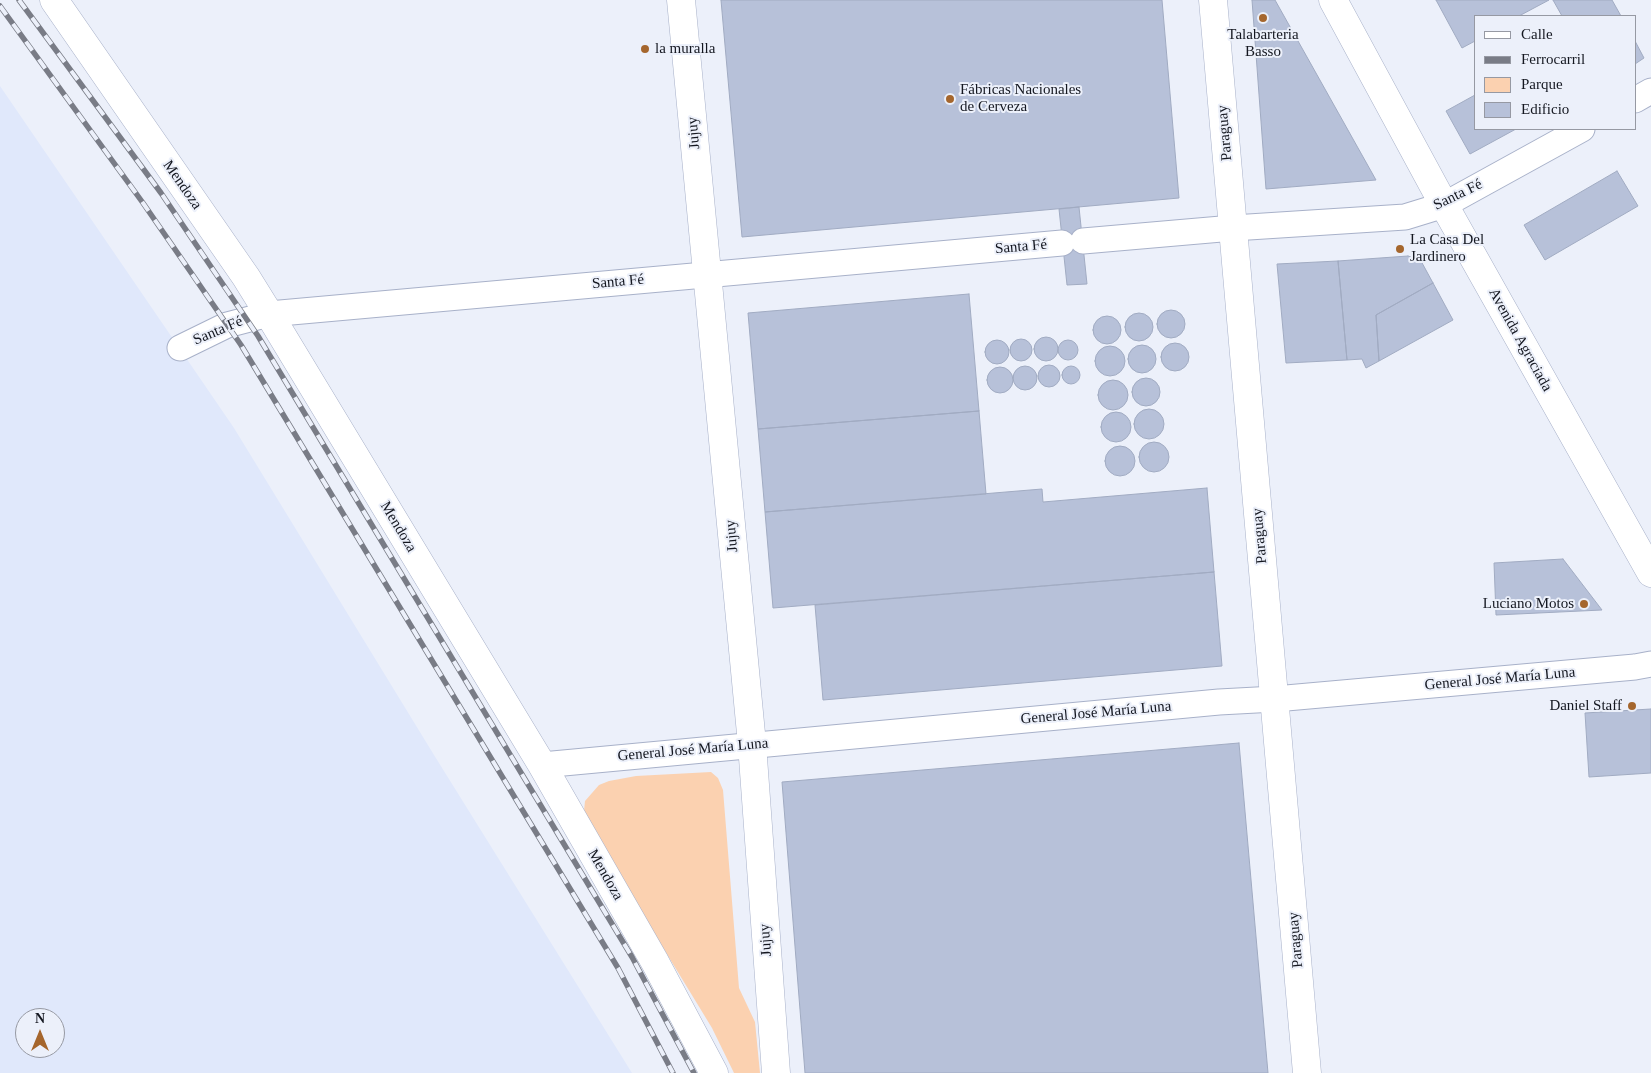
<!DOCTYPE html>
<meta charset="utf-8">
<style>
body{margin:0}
#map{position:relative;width:1651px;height:1073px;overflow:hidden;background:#ecf0fa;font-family:Georgia,serif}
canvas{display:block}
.legend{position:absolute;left:1474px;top:15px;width:162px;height:115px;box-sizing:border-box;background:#ecf0fa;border:1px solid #9699a3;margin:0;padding:6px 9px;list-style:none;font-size:15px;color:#141720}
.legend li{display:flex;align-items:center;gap:10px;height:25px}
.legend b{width:25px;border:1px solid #9699a3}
.north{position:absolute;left:15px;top:1008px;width:50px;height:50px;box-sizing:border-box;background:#ecf0fa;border:1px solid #9699a3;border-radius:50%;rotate:0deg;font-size:14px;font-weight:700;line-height:20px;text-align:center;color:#141720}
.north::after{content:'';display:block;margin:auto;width:18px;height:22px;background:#a5662d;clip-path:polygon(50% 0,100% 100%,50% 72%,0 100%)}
</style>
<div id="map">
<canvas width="1651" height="1073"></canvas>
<ul class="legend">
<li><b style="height:6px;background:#fff"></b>Calle</li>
<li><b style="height:6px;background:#797c86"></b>Ferrocarril</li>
<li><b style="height:14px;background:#fbd1b0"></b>Parque</li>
<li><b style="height:14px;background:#b7c1d9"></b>Edificio</li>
</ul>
<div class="north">N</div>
</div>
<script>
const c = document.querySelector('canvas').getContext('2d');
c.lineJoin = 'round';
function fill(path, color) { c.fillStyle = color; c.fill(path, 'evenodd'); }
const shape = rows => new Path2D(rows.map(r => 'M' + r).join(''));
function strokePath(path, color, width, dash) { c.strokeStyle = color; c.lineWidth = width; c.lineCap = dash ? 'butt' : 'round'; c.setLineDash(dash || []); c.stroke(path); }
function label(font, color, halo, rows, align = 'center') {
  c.font = font + ' Georgia,serif'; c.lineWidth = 4; c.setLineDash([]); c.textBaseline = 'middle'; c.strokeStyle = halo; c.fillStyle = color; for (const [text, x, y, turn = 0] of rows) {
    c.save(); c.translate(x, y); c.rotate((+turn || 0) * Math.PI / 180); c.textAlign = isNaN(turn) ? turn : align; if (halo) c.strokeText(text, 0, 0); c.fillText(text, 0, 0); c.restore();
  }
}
const built = shape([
 [0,86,234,428,434,755,632,1073,0,1073],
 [25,1018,55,1018,55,1048,25,1048]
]);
const green = shape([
 [711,772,718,778,723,790,739,988,755,1022,760,1073,734,1073,712,1028,590,828,584,811,585,801,599,785,609,781,636,776]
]);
const building = shape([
 [721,0,1162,0,1179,198,742,237,721,0],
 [1252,0,1275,0,1376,180,1266,189,1252,0],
 [1436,0,1549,0,1519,16,1475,16,1475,41,1462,48,1436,0],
 [1553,0,1612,0,1621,16,1562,16,1553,0],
 [1635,41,1644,58,1635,64,1635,41],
 [1475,95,1475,129,1516,129,1470,154,1446,111,1475,95],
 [1617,171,1638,206,1545,260,1524,225,1617,171],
 [1079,207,1087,284,1067,285,1059,209,1079,207],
 [1408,256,1421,261,1433,283,1376,315,1379,361,1366,368,1362,359,1347,360,1338,261,1408,256],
 [1338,261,1347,360,1286,363,1277,264,1338,261],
 [1433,283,1453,320,1379,361,1376,315,1433,283],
 [969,294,979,411,758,429,748,313,969,294],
 '1157 324a14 14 0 1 1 28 0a14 14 0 1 1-28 0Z',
 '1125 327a14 14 0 1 1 28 0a14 14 0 1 1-28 0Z',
 '1093 330a14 14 0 1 1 28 0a14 14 0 1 1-28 0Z',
 '1034 349a12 12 0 1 1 24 0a12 12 0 1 1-24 0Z',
 '1010 350a11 11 0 1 1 22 0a11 11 0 1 1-22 0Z',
 '985 352a12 12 0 1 1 24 0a12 12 0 1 1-24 0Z',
 '1058 350a10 10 0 1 1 20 0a10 10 0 1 1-20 0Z',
 '1161 357a14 14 0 1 1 28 0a14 14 0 1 1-28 0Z',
 '1128 359a14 14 0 1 1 28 0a14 14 0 1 1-28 0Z',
 '1095 361a15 15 0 1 1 30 0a15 15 0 1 1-30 0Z',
 '1038 376a11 11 0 1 1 22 0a11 11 0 1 1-22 0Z',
 '1062 375a9 9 0 1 1 18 0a9 9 0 1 1-18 0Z',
 '1013 378a12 12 0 1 1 24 0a12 12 0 1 1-24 0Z',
 '987 380a13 13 0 1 1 26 0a13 13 0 1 1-26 0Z',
 '1132 392a14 14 0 1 1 28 0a14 14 0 1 1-28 0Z',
 '1098 395a15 15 0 1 1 30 0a15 15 0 1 1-30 0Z',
 '1134 424a15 15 0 1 1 30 0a15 15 0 1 1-30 0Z',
 [979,411,986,494,765,512,758,429,979,411],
 '1101 427a15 15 0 1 1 30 0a15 15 0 1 1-30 0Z',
 '1139 457a15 15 0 1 1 30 0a15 15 0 1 1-30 0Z',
 '1105 461a15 15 0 1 1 30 0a15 15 0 1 1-30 0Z',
 [1207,488,1214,572,773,608,765,512,1042,489,1043,502,1207,488],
 [1563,559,1602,610,1496,615,1494,563,1563,559],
 [1214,572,1222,666,823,700,815,605,1214,572],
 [1651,709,1651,773,1589,777,1585,713,1651,709],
 [1239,743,1268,1073,805,1073,782,782,1239,743]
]);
const street = shape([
 [1635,100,1651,91],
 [1083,241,1233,228,1405,217,1444,205,1582,129],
 [180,348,227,325,269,314,1062,243],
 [542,765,1219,702,1275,699,1635,667,1651,664]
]);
const secondary = shape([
 [54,0,246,277,269,314,542,765,655,962,714,1073],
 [681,0,752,744,776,1073],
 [1213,0,1307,1073],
 [1333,0,1444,205,1651,573]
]);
const rail = shape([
 [19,0,161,193,258,336,632,957,694,1073],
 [0,6,143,203,241,345,618,968,673,1073]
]);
const markers = [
 [1263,18,5,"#a5662d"],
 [645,49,5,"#a5662d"],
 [950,99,5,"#a5662d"],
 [1400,249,5,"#a5662d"],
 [1584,604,5,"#a5662d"],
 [1632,706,5,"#a5662d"]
];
const poiNames = [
 ["Talabarteria",1263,35,"center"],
 ["Basso",1263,52,"center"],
 ["la muralla",655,49],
 ["Fábricas Nacionales",960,90],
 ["de Cerveza",960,107],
 ["La Casa Del",1410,240],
 ["Jardinero",1410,257],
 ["Luciano Motos",1574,604,"right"],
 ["Daniel Staff",1622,706,"right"]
];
const streetNames = [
 ["Jujuy",694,133,-95],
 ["Paraguay",1225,133,-95],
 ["Mendoza",182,185,55],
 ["Santa Fé",1458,195,-26],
 ["Santa Fé",1021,247,-5],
 ["Santa Fé",618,282,-5],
 ["Santa Fé",218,331,-23],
 ["Avenida Agraciada",1520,340,61],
 ["Mendoza",398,527,59],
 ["Jujuy",732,536,-95],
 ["Paraguay",1260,536,-95],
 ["General José María Luna",1500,679,-5],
 ["General José María Luna",1096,713,-5],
 ["General José María Luna",693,750,-5],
 ["Mendoza",605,875,60],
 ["Jujuy",766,940,-94],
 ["Paraguay",1296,940,-95]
];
fill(built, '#e0e8fb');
fill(green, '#fbd1b0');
fill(building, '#b7c1d9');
strokePath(building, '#a1abc2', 1);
strokePath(street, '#a8b1c9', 27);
strokePath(secondary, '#a8b1c9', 29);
strokePath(street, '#fff', 25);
strokePath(secondary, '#fff', 28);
strokePath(rail, '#797c86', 5.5);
strokePath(rail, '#ecf0fa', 4, [11]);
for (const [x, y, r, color] of markers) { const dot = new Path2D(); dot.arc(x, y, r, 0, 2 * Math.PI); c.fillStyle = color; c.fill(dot); strokePath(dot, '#ecf0fa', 2); }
label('15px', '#141720', '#ecf0fa', poiNames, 'left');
label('15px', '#141720', '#ecf0fa', streetNames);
</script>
